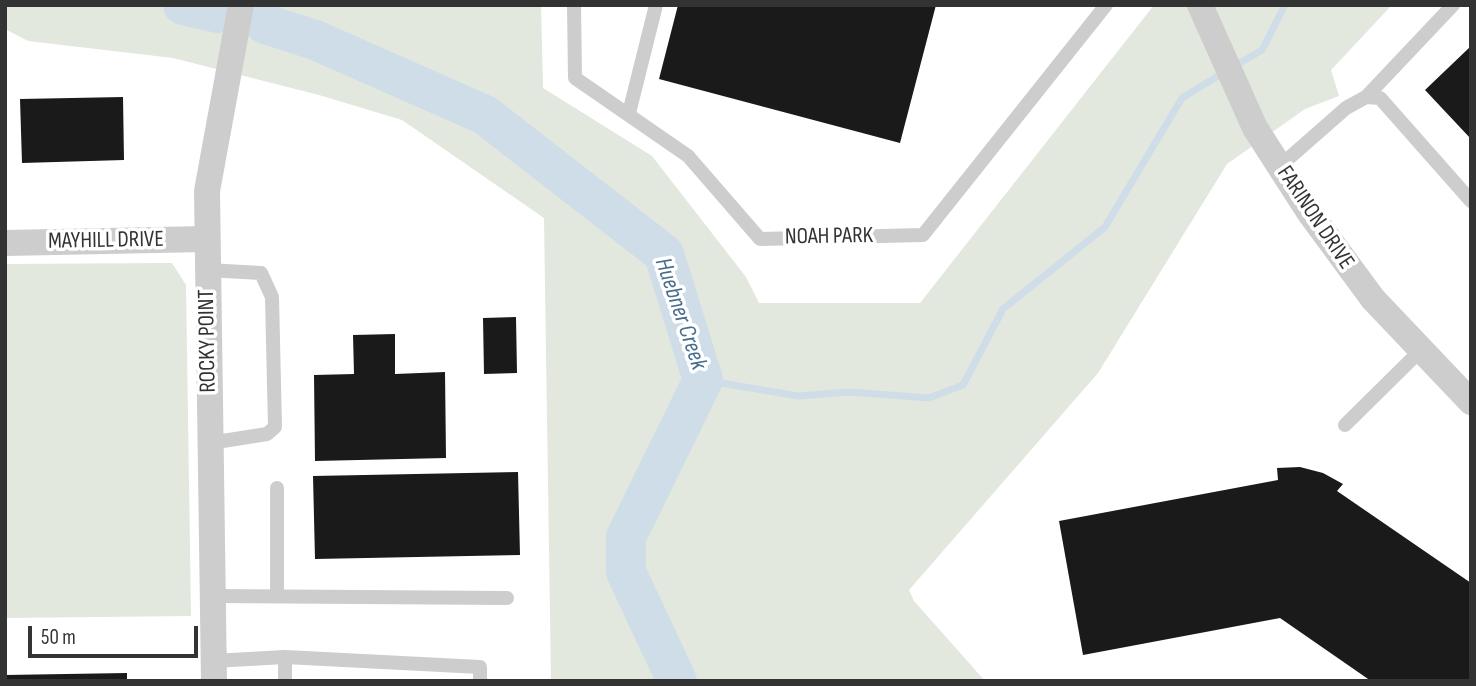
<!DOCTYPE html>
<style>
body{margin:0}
#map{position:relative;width:1476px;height:686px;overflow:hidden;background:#fff;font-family:"Sofia Sans Condensed",sans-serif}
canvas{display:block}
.frame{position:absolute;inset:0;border:7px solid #333;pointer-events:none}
.scale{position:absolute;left:28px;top:626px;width:170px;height:32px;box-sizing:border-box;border:4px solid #333;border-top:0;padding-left:9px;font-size:21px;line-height:24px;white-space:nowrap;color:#333;-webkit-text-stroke:5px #fff;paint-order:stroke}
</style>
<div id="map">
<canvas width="1476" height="686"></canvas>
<div class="frame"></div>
<div class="scale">50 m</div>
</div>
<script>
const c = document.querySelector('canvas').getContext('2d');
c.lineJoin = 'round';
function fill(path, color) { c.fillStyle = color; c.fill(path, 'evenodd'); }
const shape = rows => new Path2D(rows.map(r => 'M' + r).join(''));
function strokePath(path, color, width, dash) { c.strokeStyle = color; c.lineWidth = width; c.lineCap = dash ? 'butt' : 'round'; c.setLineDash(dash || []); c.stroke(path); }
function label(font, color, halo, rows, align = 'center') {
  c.font = font + ' "Sofia Sans Condensed",sans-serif'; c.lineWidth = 7; c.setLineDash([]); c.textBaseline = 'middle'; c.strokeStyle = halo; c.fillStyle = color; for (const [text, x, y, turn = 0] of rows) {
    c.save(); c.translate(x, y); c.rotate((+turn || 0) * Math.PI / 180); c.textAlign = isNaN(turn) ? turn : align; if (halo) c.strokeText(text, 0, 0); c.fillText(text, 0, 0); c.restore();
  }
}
const green = shape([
 [5,5,541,5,543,88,652,156,746,277,759,303,920,303,1154,5,1392,5,1331,70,1339,96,1305,109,1227,164,1098,373,909,590,914,601,985,681,551,681,544,218,402,120,319,95,173,58,28,41,5,29],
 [172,263,186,285,191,616,5,618,5,264]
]);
const stream = shape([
 [1233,67,1262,50,1285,5],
 [703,380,798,396,849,392,929,398,963,385,1003,309,1105,227,1182,98,1223,73]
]);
const river = shape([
 [183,5,218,13],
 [265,24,315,40,485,115,664,254,703,380,626,537,626,572,677,681]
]);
const building = shape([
 [678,5,936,5,900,143,659,79],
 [1471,46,1471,139,1425,90],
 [123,97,124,160,22,163,20,99],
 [516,317,517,373,484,374,483,318],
 [395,334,395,374,445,372,446,458,315,461,314,375,354,374,353,335],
 [1300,467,1323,473,1343,484,1337,491,1471,583,1471,681,1371,681,1280,618,1083,655,1059,521,1278,480,1277,468],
 [518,472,520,555,315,559,313,476],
 [127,673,127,681,5,681,5,675]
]);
const service = shape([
 [574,5,575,78,688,156,760,239,923,235,1106,5],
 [1366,97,1453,5],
 [629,113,656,5],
 [1280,166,1346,108,1366,97,1380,98,1471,201],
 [207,270,261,273,272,297,275,427,267,434,210,443],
 [1345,425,1421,350],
 [277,488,277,596],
 [212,596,507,598],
 [285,657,285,681],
 [213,661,285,657,480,667,480,681]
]);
const minor = shape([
 [1200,5,1255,128,1309,212,1373,299,1471,402],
 [5,243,206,239],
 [214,681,207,191,241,5]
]);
const streetNames = [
 ["FARINON DRIVE",1315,218,56],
 ["NOAH PARK",829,237,-1],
 ["MAYHILL DRIVE",106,241,-1],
 ["ROCKY POINT",208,341,-91]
];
const waterNames = [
 ["Huebner Creek",680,314,71]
];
fill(green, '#e2e8dd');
strokePath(stream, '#cfdde8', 7);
strokePath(river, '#cfdde8', 40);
fill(building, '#1a1a1a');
strokePath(service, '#cdcdcd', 14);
strokePath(minor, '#cdcdcd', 26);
label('23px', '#333', '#fff', streetNames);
label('italic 24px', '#496e8c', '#fff', waterNames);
</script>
